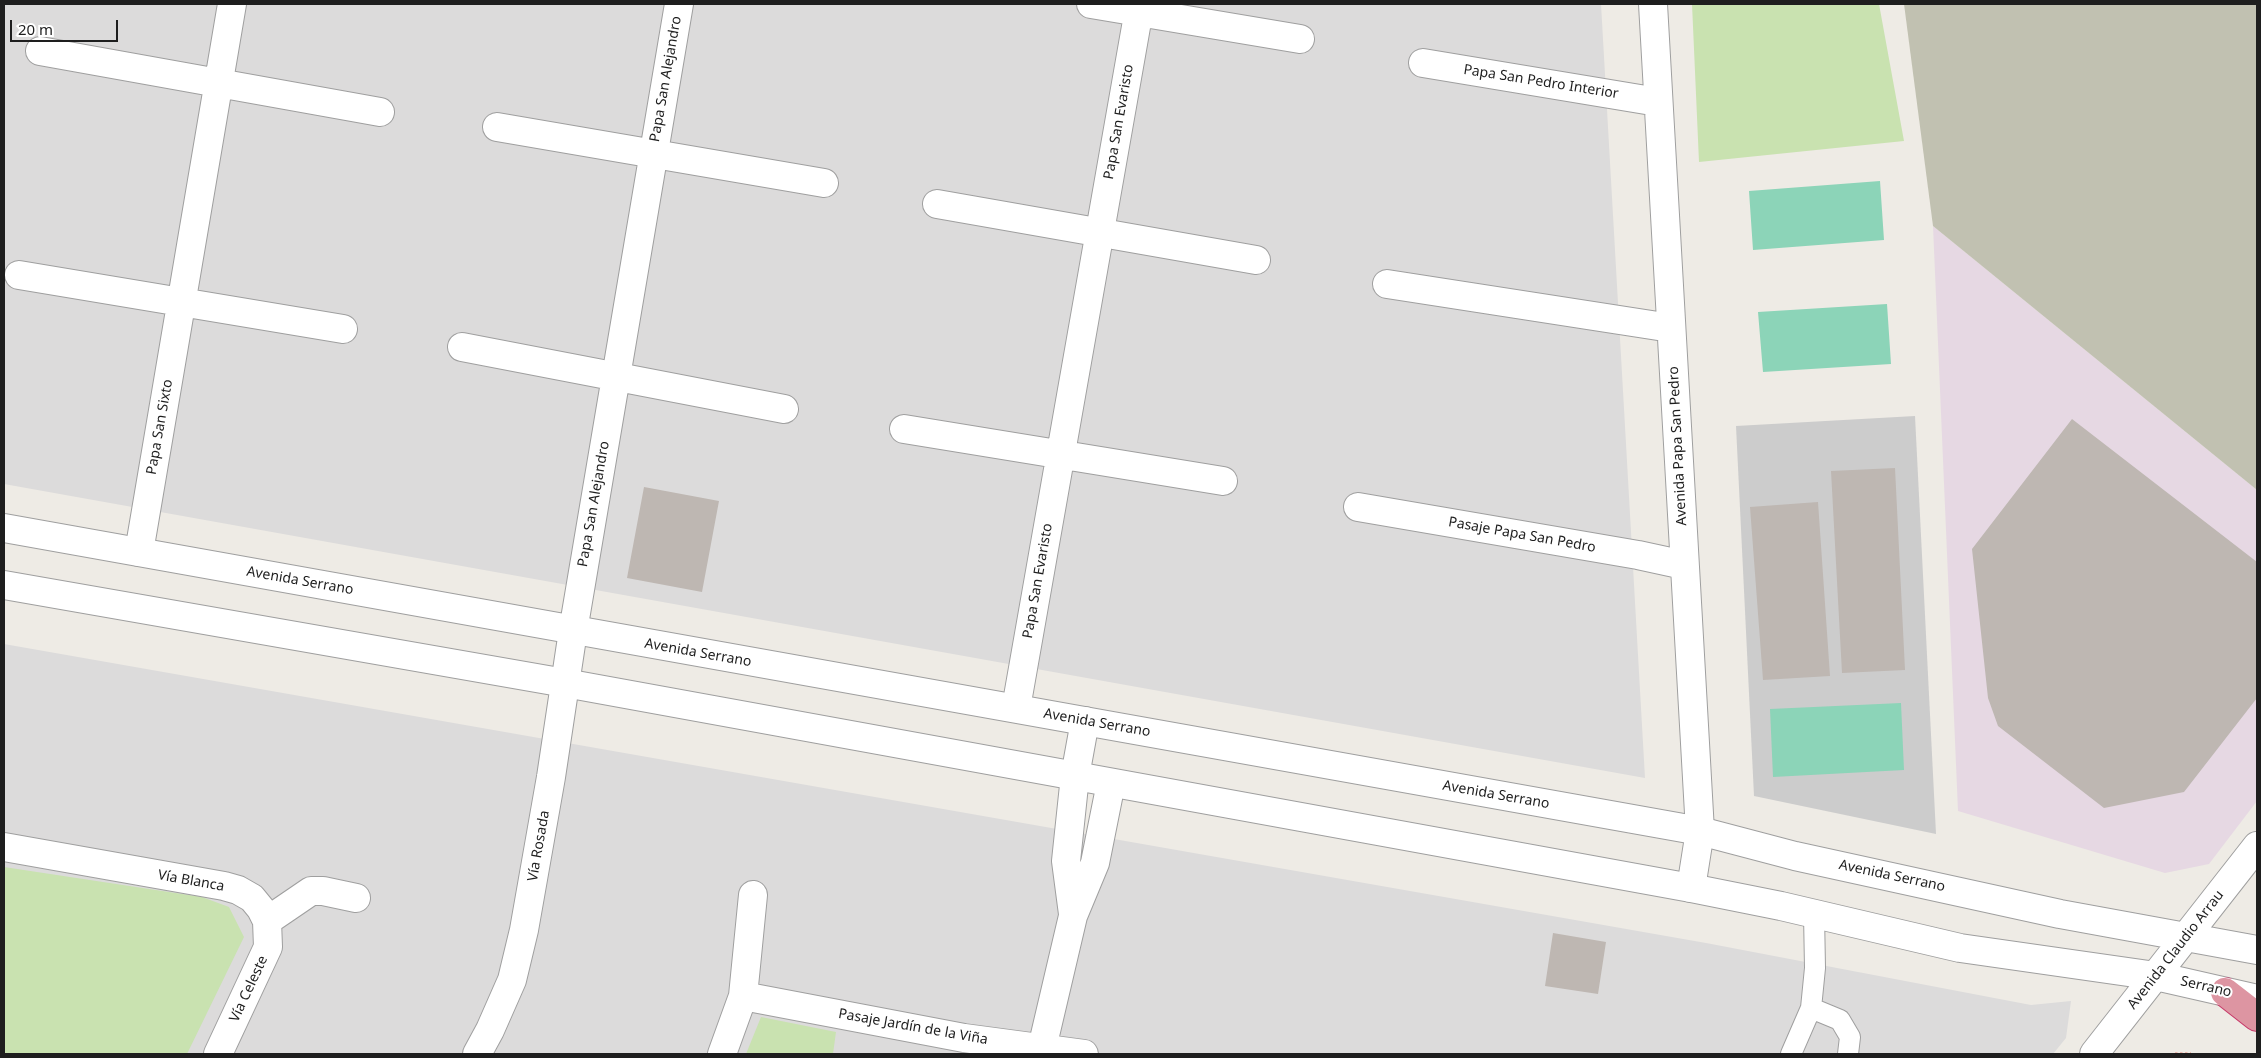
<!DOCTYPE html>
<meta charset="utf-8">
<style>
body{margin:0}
#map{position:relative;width:2261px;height:1058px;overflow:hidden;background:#eeebe5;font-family:"Noto Sans",sans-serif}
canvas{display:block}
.frame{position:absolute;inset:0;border:5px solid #1e1e1e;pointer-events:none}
.scale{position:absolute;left:10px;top:20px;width:108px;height:22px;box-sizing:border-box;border:2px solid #1e1e1e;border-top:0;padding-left:6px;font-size:15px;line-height:18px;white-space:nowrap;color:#1e1e1e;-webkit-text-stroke:4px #fff;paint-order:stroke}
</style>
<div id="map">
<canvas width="2261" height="1058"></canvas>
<div class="frame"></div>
<div class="scale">20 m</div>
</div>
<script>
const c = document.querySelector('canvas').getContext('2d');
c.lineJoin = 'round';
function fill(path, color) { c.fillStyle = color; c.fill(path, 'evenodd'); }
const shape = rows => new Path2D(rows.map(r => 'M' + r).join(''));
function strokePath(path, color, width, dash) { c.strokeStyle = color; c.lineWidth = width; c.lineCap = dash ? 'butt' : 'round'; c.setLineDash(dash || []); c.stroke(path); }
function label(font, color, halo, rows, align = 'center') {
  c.font = font + ' "Noto Sans",sans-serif'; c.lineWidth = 4; c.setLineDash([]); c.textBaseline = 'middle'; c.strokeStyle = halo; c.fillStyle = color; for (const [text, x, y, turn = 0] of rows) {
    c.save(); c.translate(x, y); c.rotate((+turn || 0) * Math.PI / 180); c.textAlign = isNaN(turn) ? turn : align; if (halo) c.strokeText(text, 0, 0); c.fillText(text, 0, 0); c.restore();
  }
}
const residential = shape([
 [4,4,1601,4,1645,778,4,484],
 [4,644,1706,943,2031,1005,2071,1001,2066,1038,2053,1054,4,1054]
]);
const industrial = shape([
 [1933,226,2257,490,2257,801,2209,864,2165,873,1958,811]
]);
const religious = shape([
 [1915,416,1936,834,1754,796,1736,426]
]);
const construction = shape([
 [1904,4,2257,4,2257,490,1933,226]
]);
const grass = shape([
 [1692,4,1879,4,1904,141,1699,162],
 [4,867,202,897,229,907,244,937,187,1054,4,1054],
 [761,1017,836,1032,833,1054,746,1054]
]);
const pitch = shape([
 [1880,181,1884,240,1753,250,1749,191],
 [1887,304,1891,364,1763,372,1758,312],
 [1901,703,1904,770,1773,777,1770,709]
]);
const building = shape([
 [2072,419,2257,562,2257,698,2184,792,2104,808,1998,726,1988,698,1972,549],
 [1895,468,1905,670,1842,673,1831,471],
 [644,487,719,501,702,592,627,578],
 [1818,502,1830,676,1763,680,1750,507],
 [1553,933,1606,942,1598,994,1545,986]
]);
const path = shape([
 [2175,1054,2191,1054]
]);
const service = shape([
 [1811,1008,1840,1020,1850,1037,1848,1054],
 [1791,1054,1811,1008,1815,968,1814,914]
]);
const minor = shape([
 [1091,4,1300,39],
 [1653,4,1700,831,1691,888],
 [40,51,380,112],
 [1423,63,1658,102],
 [497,127,824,183],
 [937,204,1256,260],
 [19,275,343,329],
 [1387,284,1671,328],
 [462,347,784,409],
 [904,429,1223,481],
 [1358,507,1638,555,1684,565],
 [139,552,232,4],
 [1016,708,1140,4],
 [4,847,224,886,238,890,252,898,261,909,267,921,268,947,218,1054],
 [1073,914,1066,861,1075,776,1085,721],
 [267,921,311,891,323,891,356,898],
 [743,996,964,1038,1084,1054],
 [1042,1048,1073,916,1095,863,1111,783],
 [477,1054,490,1030,512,980,524,930,551,777,573,631,679,4],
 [722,1054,743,996,753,895]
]);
const tertiary = shape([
 [4,528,1700,831,1795,856,2060,914,2257,950],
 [4,585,565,683,1691,888,1781,906,1960,948,2156,976,2257,999],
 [2094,1054,2257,846]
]);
const motorway = shape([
 [2225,992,2257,1017]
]);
const streetNames = [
 ["Papa San Alejandro",666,79,-80],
 ["Papa San Pedro Interior",1541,82,9],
 ["Papa San Evaristo",1119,122,-80],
 ["Papa San Sixto",160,427,-80],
 ["Avenida Papa San Pedro",1678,446,-93],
 ["Papa San Alejandro",594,504,-80],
 ["Pasaje Papa San Pedro",1522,535,10],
 ["Avenida Serrano",300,581,10],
 ["Papa San Evaristo",1038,581,-80],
 ["Avenida Serrano",698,653,10],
 ["Avenida Serrano",1097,723,10],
 ["Avenida Serrano",1496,795,10],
 ["Vía Rosada",539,846,-80],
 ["Avenida Serrano",1892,876,12],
 ["Vía Blanca",191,881,10],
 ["Avenida Claudio Arrau",2176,950,-52],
 ["Serrano",2206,987,13],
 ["Vía Celeste",249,989,-65],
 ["Pasaje Jardín de la Viña",913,1027,10]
];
fill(residential, '#dcdbdb');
fill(industrial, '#e6d8e3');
fill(religious, '#ccc');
fill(construction, '#c1c1b1');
fill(grass, '#c9e2b0');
fill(pitch, '#8cd4b8');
fill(building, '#beb7b2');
strokePath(service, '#9f9f9f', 22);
strokePath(minor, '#9f9f9f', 30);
strokePath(tertiary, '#9f9f9f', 30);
strokePath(motorway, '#c63868', 30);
strokePath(path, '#ea857a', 3, [2.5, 2.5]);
strokePath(service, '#fff', 20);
strokePath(minor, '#fff', 28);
strokePath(tertiary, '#fff', 28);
strokePath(motorway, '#dd95a2', 28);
label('14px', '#1e1e1e', '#fff', streetNames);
</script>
